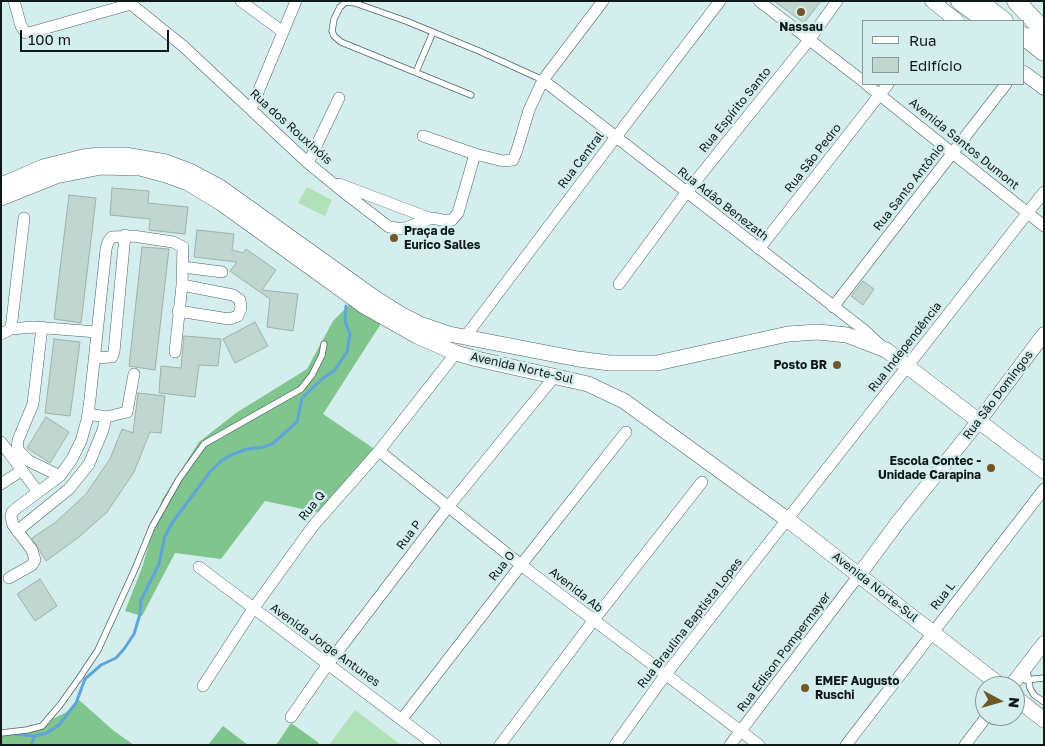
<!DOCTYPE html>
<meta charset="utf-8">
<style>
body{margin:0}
#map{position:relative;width:1045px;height:746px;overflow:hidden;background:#d4eded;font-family:"Golos Text",sans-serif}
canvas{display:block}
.frame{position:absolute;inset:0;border:2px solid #101919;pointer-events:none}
.legend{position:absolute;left:862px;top:20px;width:162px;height:65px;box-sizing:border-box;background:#d4eded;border:1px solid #869898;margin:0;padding:6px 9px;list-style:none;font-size:15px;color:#101919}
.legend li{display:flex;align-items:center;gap:10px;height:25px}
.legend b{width:25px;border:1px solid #869898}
.north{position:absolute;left:975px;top:676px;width:50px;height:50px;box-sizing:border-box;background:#d4eded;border:1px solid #869898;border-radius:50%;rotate:96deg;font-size:14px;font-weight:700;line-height:20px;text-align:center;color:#101919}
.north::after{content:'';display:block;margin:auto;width:18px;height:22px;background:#715628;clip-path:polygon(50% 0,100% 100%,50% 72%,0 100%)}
.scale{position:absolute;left:20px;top:30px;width:149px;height:22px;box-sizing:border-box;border:2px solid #101919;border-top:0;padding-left:6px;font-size:15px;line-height:18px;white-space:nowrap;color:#101919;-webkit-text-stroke:4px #d4eded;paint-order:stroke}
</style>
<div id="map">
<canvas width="1045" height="746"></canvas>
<div class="frame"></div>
<ul class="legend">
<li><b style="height:6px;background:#fff"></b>Rua</li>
<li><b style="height:14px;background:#c0d6ce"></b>Edifício</li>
</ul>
<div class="north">N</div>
<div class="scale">100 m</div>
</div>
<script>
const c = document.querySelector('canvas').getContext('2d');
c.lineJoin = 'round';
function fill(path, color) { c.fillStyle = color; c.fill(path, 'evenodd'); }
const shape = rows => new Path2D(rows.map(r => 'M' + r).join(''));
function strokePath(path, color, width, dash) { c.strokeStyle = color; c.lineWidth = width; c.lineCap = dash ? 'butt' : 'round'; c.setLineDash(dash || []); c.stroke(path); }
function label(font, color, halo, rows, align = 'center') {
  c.font = font + ' "Golos Text",sans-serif'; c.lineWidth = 5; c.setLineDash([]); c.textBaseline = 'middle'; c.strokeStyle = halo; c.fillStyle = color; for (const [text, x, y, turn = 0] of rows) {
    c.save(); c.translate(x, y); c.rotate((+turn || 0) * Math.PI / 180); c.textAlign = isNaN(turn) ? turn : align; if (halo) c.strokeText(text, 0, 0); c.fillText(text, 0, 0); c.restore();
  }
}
const green = shape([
 [307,187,332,200,325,216,298,203],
 [355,710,401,745,329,745]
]);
const forest = shape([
 [351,303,382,322,323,414,376,450,326,514,265,501,221,559,175,553,142,616,125,611,142,568,162,500,199,442,236,413,307,369,333,321],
 [79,700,114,731,134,745,1,745,1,736,33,728,65,713],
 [291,723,319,743,318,745,276,745],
 [223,726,248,745,208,745]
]);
const stream = shape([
 [12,734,35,736,47,733,59,725,76,703,85,679,101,665,116,658,124,649,134,634,140,614,141,600,159,564,165,536,172,523,210,472,221,461,231,455,247,449,264,447,272,444,297,422,302,398,322,379,334,371,347,352,350,334,345,321,346,306],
 [31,745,35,736]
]);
const building = shape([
 [774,1,821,1,804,23,774,1],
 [112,188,149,191,148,203,188,207,185,234,149,230,150,219,110,215,112,188],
 [69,195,96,198,81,323,54,319,69,195],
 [197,230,234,234,232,250,243,253,246,249,276,270,262,290,298,294,293,331,267,327,270,299,230,271,237,262,194,257,197,230],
 [142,247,169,249,155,370,129,366,142,247],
 [863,281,874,289,863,305,851,296,863,281],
 [255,322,268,346,235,363,223,339,255,322],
 [184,336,221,339,218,366,199,365,195,397,159,393,161,366,181,368,184,336],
 [54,339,80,342,70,416,45,413,54,339],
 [138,393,165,396,161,433,150,432,134,472,107,512,79,537,46,561,32,538,56,522,86,494,110,459,122,429,133,433,138,393],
 [46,417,69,432,50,463,27,448,46,417],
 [40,579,57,606,35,621,17,594,40,579]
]);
const service = shape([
 [416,72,433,32],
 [471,95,341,42,334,36,332,31,334,19,340,7,346,2,355,3,406,21,479,51,543,80],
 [1027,670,1030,688,1034,695,1044,702],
 [1025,680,1044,678],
 [1,733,27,730,42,726,60,705,80,677,98,650,135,569,152,527,179,479,204,444,301,389,312,375,322,355,324,344]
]);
const minor = shape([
 [14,1,21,26,26,33,29,33,131,4],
 [127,1,183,46,308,163,346,194,389,227,403,229,432,218,447,221,452,220,458,213,475,154],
 [241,1,283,32],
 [759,1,864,82],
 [543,80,864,330,880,345],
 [866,84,1044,226],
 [251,109,296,1],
 [423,136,475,154,503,161,513,160,517,150,529,110,543,80,603,1],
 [308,163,339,98],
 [339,184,429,218],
 [759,249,888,84],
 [183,267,222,272],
 [619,284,686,193,809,40,837,1],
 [833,307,1006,84],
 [178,311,229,319,238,316,241,308,240,300,233,295,182,285],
 [42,327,33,404,18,440,17,449,29,461,60,476],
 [11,329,24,218],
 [1,334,11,329,33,327,97,332],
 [465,337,616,137,720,1],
 [94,358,112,357,114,352,125,235],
 [106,417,127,412,134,374],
 [1,442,38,492],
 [379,451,521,565,759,745],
 [1,484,21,471],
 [17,531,69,489,89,464,103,430,106,417,88,414],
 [199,567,435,745],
 [9,578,32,565,35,560,32,550,13,525,11,517,12,512,18,507,60,476,72,459,81,441,87,420,90,399,106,249,108,242,112,237,133,236,173,242,183,247,182,285,175,352],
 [203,686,253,609,313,526,379,451,456,353],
 [291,717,328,664,448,507,555,376],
 [402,719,521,565,626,432],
 [500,745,593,621,702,482],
 [615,745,666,674,1044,192],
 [730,745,859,575],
 [846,745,1044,489],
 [965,745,987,716]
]);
const tertiary = shape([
 [932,1,957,21],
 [1024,73,1044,88],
 [859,575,898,522,979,421,1044,334],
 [1011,686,1044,643]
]);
const secondary = shape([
 [1,185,43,167,83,157,100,155,125,155,166,162,192,172,220,187,375,298,402,315,420,324,449,334,578,359,610,363,657,363,788,334,818,332,847,335,886,350,1044,471],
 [1,198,56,176,101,167,140,168,166,175,188,183,221,203,364,306,417,336,456,353,477,359,588,384,624,401,788,520,1001,686],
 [1015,697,1044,720]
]);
const primary = shape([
 [960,1,987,21],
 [1016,1,1044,31],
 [979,2,1004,21],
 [1024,36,1044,52]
]);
const markers = [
 [801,12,5,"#715628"],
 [394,238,5,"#715628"],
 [837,365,5,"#715628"],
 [991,468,5,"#715628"],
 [805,688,5,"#715628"]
];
const poiNames = [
 ["Nassau",801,27,"center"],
 ["Praça de",404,231],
 ["Eurico Salles",404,245],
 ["Posto BR",827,365,"right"],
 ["Escola Contec -",981,461,"right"],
 ["Unidade Carapina",981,475,"right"],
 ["EMEF Augusto",815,681],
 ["Ruschi",815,695]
];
const streetNames = [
 ["Rua Espírito Santo",735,110,-51],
 ["Rua dos Rouxinóis",291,127,42],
 ["Avenida Santos Dumont",964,144,39],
 ["Rua São Pedro",813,158,-52],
 ["Rua Central",581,160,-53],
 ["Rua Santo Antônio",909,187,-52],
 ["Rua Adão Benezath",723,204,38],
 ["Rua Independência",905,347,-52],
 ["Avenida Norte-Sul",522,368,13],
 ["Rua São Domingos",998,395,-53],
 ["Rua Q",312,506,-51],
 ["Rua P",409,535,-53],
 ["Rua O",502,566,-52],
 ["Avenida Norte-Sul",875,587,38],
 ["Avenida Ab",576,590,38],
 ["Rua L",943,596,-52],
 ["Rua Braulina Baptista Lopes",690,623,-52],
 ["Avenida Jorge Antunes",325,645,36],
 ["Rua Edison Pompermayer",784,652,-53]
];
fill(green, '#b0e1b8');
fill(forest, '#80c58d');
strokePath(stream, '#5fa4da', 3);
fill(building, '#c0d6ce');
strokePath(building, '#9bb1a9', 1);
strokePath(service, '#4e6464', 7);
strokePath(minor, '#4e6464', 12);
strokePath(tertiary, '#4e6464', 15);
strokePath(secondary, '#4e6464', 16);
strokePath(primary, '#4e6464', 19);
strokePath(service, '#fff', 5.5);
strokePath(minor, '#fff', 11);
strokePath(tertiary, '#fff', 14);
strokePath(secondary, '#fff', 15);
strokePath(primary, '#fff', 18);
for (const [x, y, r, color] of markers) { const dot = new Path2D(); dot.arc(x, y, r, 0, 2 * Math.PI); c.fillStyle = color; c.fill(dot); strokePath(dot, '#d4eded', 2); }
label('bold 12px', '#101919', '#d4eded', poiNames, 'left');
label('12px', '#101919', '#d4eded', streetNames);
</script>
